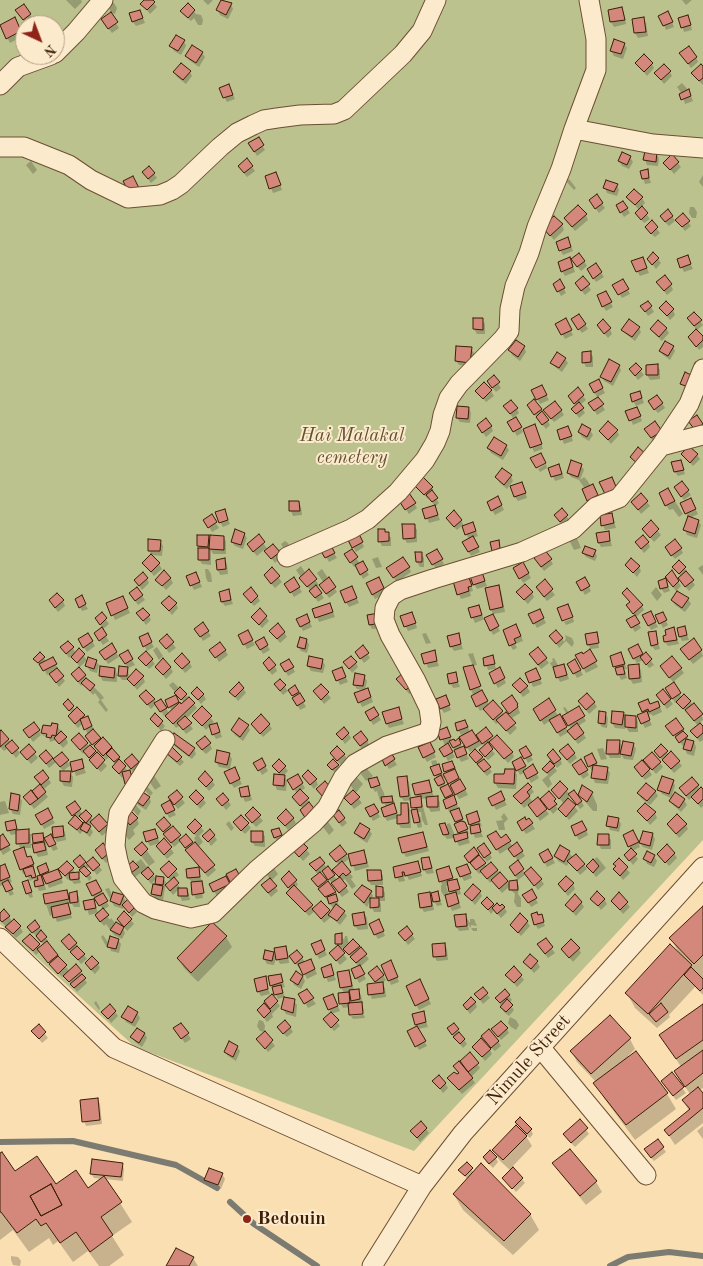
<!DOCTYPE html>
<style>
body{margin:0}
#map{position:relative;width:703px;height:1266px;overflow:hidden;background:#fadfb2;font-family:"Old Standard TT",serif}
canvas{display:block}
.north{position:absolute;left:15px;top:15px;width:50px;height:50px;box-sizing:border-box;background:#fceacd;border:1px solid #b0997e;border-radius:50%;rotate:137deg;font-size:14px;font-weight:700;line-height:20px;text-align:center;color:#3d1f07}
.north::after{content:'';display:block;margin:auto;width:18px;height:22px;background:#8f2418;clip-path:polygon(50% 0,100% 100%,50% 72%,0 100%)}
</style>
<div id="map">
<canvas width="703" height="1266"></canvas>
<div class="north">N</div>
</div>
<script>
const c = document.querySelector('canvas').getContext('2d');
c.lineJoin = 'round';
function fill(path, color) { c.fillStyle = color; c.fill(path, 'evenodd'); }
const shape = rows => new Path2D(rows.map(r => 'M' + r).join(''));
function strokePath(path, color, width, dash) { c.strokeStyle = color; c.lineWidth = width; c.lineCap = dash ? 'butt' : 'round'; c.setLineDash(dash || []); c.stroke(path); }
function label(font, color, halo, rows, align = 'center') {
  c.font = font + ' "Old Standard TT",serif'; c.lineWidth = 4; c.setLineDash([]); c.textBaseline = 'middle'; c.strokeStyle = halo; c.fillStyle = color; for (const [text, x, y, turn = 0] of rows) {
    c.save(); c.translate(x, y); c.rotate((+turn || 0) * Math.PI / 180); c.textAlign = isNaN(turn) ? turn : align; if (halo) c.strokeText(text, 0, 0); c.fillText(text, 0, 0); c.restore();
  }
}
const green = shape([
 [0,0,703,0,703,840,414,1151,135,1047,0,924],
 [25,25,55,25,55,55,25,55]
]);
const shadow = shape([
 [66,0,81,0,82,2,75,9],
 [146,0,151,0,157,7,150,14,142,4],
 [203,0,213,0,208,5],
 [223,0,231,4,233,9,228,19,220,15,218,10],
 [682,0,692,0,686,5],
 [111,2,114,3,117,8,115,14,111,13,109,8],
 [188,5,196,14,201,15,203,20,202,25,198,25,194,18,191,21,184,15,182,11],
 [24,6,33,19,26,24,20,15],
 [622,8,624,13,626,24,614,27,611,22,609,11],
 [140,11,145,23,136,26,133,22],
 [110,14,119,28,112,33,105,24],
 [670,17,674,27,666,30,664,25],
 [643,18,646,23,648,36,638,38,635,33,634,20],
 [14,19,23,36,10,43,1,26],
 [680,19,690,21,692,30,684,32],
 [184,41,186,46,181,55,174,51,171,46],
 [624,44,627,48,623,59,614,56,611,51],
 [202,53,205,57,199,67,189,60,187,56],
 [696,57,698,62,691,68,684,58],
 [637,63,652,64,654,68,647,76],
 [703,68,703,85,696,78],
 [190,72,192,76,186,84,177,77,175,73],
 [670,72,672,76,664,84,656,74],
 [682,83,689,91,693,101,685,104,682,94,677,87],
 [229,86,235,99,227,102,224,97],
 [258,139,265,150,257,156,250,144],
 [656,154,659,158,658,166,647,165,645,160],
 [672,156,681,167,674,174,665,163],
 [630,157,633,162,629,169,622,166,619,161],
 [31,161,37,170,33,174,26,165],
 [252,167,255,171,247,177,242,171],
 [647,171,651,183,645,184,641,172],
 [143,172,154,174,157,178,151,183],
 [703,175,703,187,699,182],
 [278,178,282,190,273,193,271,188],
 [569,179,576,188,574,190,566,181],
 [617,185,619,190,617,196,607,193,605,188],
 [628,197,642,198,645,203,641,207,650,219,644,223,636,213,639,210],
 [623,202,630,213,624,217,617,206],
 [602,204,605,208,599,213,593,205],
 [690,207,694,207,697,212,696,218,692,218,689,213],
 [586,215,588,220,575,231,565,218],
 [672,216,675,221,669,226,664,221],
 [677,220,688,222,691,226,685,231],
 [652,222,660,233,655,237,649,232],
 [562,225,564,230,554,240,544,228],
 [568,239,573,251,563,255,560,250],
 [687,257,693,269,684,272,678,260],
 [648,259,658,259,661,263,656,269],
 [584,261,587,266,581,271,575,264],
 [645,263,649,273,640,276,637,271],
 [572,264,575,272,565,276,562,271],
 [596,265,604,277,596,282,588,269],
 [583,278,591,290,585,295,576,284],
 [560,281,566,293,561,296,554,284],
 [623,281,630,294,622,298,614,285],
 [671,285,673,290,667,295,661,287],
 [608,297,613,307,606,311,603,306],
 [648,302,654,312,648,316,645,311],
 [660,308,673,310,675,315,670,320],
 [482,319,485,324,485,334,477,334,474,329],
 [565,320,573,335,565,339,557,324],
 [700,321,703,325,696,331,703,338,703,347,699,350,689,337,697,330,691,323],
 [575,324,585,324,588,329,582,333],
 [639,328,641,332,635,341,626,334,623,330],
 [666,328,669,333,662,341,651,330],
 [601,329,610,329,612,334,608,338],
 [524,347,526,352,520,361,512,355,510,350],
 [673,347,675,351,670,360,663,355,660,351],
 [471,349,474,353,472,367,459,365,456,361],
 [590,352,593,357,593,367,586,367,584,363],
 [565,359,568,363,562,372,555,367,552,363],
 [636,365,644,375,638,380,630,369],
 [657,365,660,370,660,379,650,380,647,375,647,366],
 [619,366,621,370,613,386,604,381,602,377],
 [494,377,501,388,496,392,491,386],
 [599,381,605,393,597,397,591,385],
 [491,391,494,396,486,402,480,395],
 [533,391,544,391,549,400,540,404],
 [640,392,644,403,636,406,633,401],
 [583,396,586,400,580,405,585,413,579,418,573,409,577,406,572,401],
 [657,396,665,408,658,413,652,406],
 [602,405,605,410,597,415,593,408],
 [469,408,471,413,470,423,460,422,457,418],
 [517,409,519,413,514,417,523,432,517,436,509,422,514,419,508,411],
 [541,409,550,425,546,429,531,410],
 [561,410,564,415,554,422,548,415],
 [639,413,642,421,633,425,631,420],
 [491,426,493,431,486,437,481,430],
 [525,429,537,430,543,449,534,452],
 [590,430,593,435,589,441,582,437,579,432],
 [600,431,617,431,619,435,611,444],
 [660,431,654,442,648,434],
 [570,432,573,441,564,444,562,439],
 [506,446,509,450,503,460,491,453,488,448],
 [683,455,697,455,700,459,693,466],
 [681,462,685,474,678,476,675,472],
 [546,464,547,468,540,472,538,469],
 [581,465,584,470,580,480,584,477,587,480,599,500,591,505,583,490,585,489,579,480,571,477,568,472],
 [550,469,561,470,564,478,555,481],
 [511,476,513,481,507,489,499,482,496,477],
 [423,479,432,488,434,492,433,494,439,503,435,507,440,520,429,523,424,510,435,506,429,498,428,499,416,486],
 [682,483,691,495,684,500,678,492],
 [524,488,527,498,518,501,515,497],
 [668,490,683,514,679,517,673,509,669,510,660,493],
 [409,494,417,508,409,514,400,500],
 [500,502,504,510,495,515,492,510],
 [633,502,647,502,650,506,641,514],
 [291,503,299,503,301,507,302,515,293,516,291,511],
 [682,504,693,504,698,514,690,518,698,521,701,525,697,538,687,535,685,530,688,517],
 [224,510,230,524,223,527,220,522],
 [562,510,570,521,563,526,555,515],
 [612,514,616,528,605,530,603,525],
 [211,516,219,528,212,532,205,520],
 [461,520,464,526,475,528,478,536,473,538,480,552,471,556,464,543,469,540,463,525,457,530,450,523],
 [651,522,661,535,654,542,643,529],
 [414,525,417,530,417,542,407,543,404,538],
 [608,533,612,546,601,547,599,543],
 [244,534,247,538,243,549,235,546,232,542],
 [386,534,388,534,391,538,391,546,382,546,380,542],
 [258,536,268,550,279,553,281,557,275,563,265,549,257,556,251,549],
 [359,536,364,547,356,552,353,547],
 [576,536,581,548,574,550,568,538],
 [208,537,211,542,224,537,226,542,226,554,213,554,211,550,211,565,202,564,199,559,200,549,198,546],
 [160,541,163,546,162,556,152,555,149,551],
 [285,541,288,543,290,548,284,549,281,544],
 [648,542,650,547,644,553,636,543],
 [328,544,337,558,329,562,321,548],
 [681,549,683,553,675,559,669,552],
 [437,550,444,564,436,569,428,555],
 [352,551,360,564,362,563,369,575,363,579,356,565,354,567,348,559],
 [595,551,597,556,595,561,586,557,583,553],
 [417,553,421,553,424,558,424,567,420,567,417,562],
 [378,557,382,567,376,568,372,559],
 [550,559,553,564,544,571,538,563],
 [225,560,227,564,228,574,220,575,218,570],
 [679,562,685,568,687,574,695,585,689,591,682,583,681,577,677,571],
 [144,564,159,564,162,569,154,576],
 [523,564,531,578,523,583,515,568],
 [626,565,639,567,641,571,637,577],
 [703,565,703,575,698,568],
 [301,566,306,574,309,571,319,585,316,587,324,598,318,602,296,570],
 [409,567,411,572,397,582,390,573],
 [205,569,208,569,211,574,212,582,208,582,206,578],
 [272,569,282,582,275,588,268,580],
 [322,569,337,592,329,598,323,589,324,583,317,573],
 [672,572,681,586,676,591,667,579],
 [482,574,487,586,477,589,474,584],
 [187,577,198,578,202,587,194,590],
 [170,578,173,583,166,590,157,580],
 [378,578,386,593,375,599,367,584],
 [147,579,149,583,142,590,135,580],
 [294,579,302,592,294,597,286,584],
 [585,579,591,591,585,595,578,583],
 [666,580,670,591,664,593,661,588],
 [470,581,473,591,470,592,471,596,461,599,454,582],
 [544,581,555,595,547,601,540,592],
 [498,587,501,591,505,612,493,614,491,610],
 [656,587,662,595,657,601,651,593],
 [228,591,233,604,225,606,222,602],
 [354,592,359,603,349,607,346,602],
 [532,593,534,597,528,604,521,597],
 [623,593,642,606,644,610,635,618,641,628,635,632,628,621,635,616,627,606,631,603],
 [142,596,145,600,138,605,133,598],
 [257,596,260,601,254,606,248,599],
 [81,597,88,609,82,611,80,607],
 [688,599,691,604,685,612,675,605,672,600],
 [63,601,65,606,58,612,53,605],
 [125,602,130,613,115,620,113,615],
 [163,604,176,604,178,608,172,615],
 [479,606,484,620,492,616,500,631,493,635,485,619,475,623,469,609],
 [332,609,335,617,319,622,317,617],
 [260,610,269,621,262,628,252,617],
 [539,610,546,623,537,628,530,615],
 [650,612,658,627,651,630,644,616],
 [662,613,668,625,663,628,657,616],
 [102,614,109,624,102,630,109,641,103,645,95,634,103,628,99,623],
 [138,614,149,616,151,620,146,625],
 [379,614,383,628,372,629,370,625],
 [401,617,414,618,417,628,408,631],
 [573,618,574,622,566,625,564,622],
 [297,619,309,620,312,627,303,631],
 [203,624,211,636,203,641,196,629],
 [685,628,689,640,682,641,680,637],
 [674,629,679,644,668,646,665,642],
 [519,630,523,641,515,644,517,648,513,650,510,645],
 [270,631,284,632,287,637,280,643],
 [247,632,255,645,247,649,240,635],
 [655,632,660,649,655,650,652,646],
 [426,633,431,643,426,644,422,634],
 [88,634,95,646,87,652,79,640],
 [597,634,599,637,597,637,599,648,591,649,588,645],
 [147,635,154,647,147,651,141,638],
 [458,635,463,649,454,651,451,646],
 [565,635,572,638,574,643,572,647,566,641,559,648,551,636,562,638,564,642,566,638],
 [167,636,176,648,169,653,161,641],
 [263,639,270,650,263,654,257,643],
 [307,640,309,645,307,653,301,651,298,647],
 [693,640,701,651,703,656,693,664,685,654],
 [111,645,119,657,108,664,101,652],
 [637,645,643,656,646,654,654,665,649,668,643,660,637,663,634,659,629,649],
 [157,647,163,656,159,660,153,650],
 [73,648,76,654,79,650,87,660,80,667,72,656,69,658,65,652],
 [225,650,228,655,219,662,214,654],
 [589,651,598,667,586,673,577,656,583,655],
 [127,652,135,665,128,668,121,656],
 [434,652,439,666,428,668,423,654],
 [367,653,370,658,364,663,359,656],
 [473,653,477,665,473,666,468,654],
 [621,654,627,669,624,669,627,678,621,680,611,657],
 [530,655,546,659,549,663,541,669],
 [493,657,496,669,488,670,484,659],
 [44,658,46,662,52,658,58,669,57,670,65,681,59,687,50,673,47,675,42,666,41,667,35,659],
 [140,658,152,660,155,664,149,669],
 [310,658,322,660,325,665,323,673,311,671,308,666],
 [554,658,559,667,564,665,569,679,560,682,550,663,553,661,552,659],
 [289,660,295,672,288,676,282,664],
 [96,661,99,665,97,673,90,671,87,666],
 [176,661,189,662,192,667,185,673],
 [575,661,583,675,577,678,569,664],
 [345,663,356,663,358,667,352,673],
 [275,666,277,671,272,675,267,668],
 [629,666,638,666,641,670,642,682,633,684,630,679],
 [156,667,170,667,173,672,166,679],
 [120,668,128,668,129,679,143,677,145,682,137,690,129,680,122,680,119,676],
 [115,669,117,674,117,682,103,681,100,676],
 [499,669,506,683,498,688,490,674],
 [681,669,684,673,673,682,664,671],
 [334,672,344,673,348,682,340,685],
 [475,672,481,691,489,705,493,702,517,728,510,735,499,722,496,724,484,709,480,711,472,697,474,696,471,690],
 [527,673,538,674,542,684,533,687],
 [72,674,85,675,87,680,101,694,104,698,101,700,108,710,106,712,98,702,100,700,95,693,93,695,83,684,81,686],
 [455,674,460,687,453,688,451,684],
 [364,676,367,681,365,690,370,694,373,702,362,707,356,694,364,690,357,689,354,685],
 [398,679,415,689,409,694],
 [280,680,288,691,283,695,278,689],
 [173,682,186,695,197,708,186,719,193,729,186,734,180,725,176,728,166,715,164,716,156,704,151,709,144,701,154,699,156,703,166,708,169,714,172,711,166,700,175,696,179,704,181,706,184,703,169,685],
 [674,684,682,698,690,701,703,718,703,720,699,723,703,728,703,740,700,742,695,736,698,726,687,712,680,707,677,702,675,703,667,688],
 [514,685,527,687,530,692,523,697],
 [321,686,331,698,324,704,315,692],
 [295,687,306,707,300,710,290,690],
 [243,688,246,693,238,701,231,692],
 [192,693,203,694,206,699,201,704],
 [446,697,451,710,444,713,441,708],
 [548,700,568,731,571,729,564,716,567,715,563,708,565,707,569,713,578,708,586,721,578,726,586,738,578,744,569,732,560,737,551,720,544,725,534,709],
 [660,700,670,700,673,704,667,709],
 [68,701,75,710,90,722,101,741,103,739,119,758,128,772,129,771,132,776,129,788,124,775,122,778,113,767,116,765,109,757,106,760,89,741,86,736,88,735,83,723,78,728,72,721,69,716,72,714,64,704],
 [579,701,594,702,597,707,589,714],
 [517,704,520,713,512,718,505,708],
 [640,704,660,707,662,712,653,716,651,714,647,715,652,725,645,728,639,716,644,713],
 [202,708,214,722,206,730,194,716],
 [374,708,381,720,373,725,367,713],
 [398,709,404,724,389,728,387,724],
 [605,713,608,718,607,728,602,727,599,723],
 [623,713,625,717,636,717,638,722,638,732,629,732,625,725,625,729,615,728,612,723],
 [155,715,165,726,161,731,151,719],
 [252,724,269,724,272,729,263,737],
 [57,725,60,730,59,735,66,738,68,743,63,748,56,740,50,742,49,738,42,735,44,726,52,727],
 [44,732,53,734,53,736,44,735],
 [248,726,250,730,243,741,235,735,232,730],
 [468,726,470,733,475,737,486,729,493,740,512,752,514,757,508,763,491,743,488,745,495,754,488,760,483,755,485,746,483,744,470,752,461,738,468,733,461,735,458,730],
 [219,729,222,737,216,739,213,734],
 [447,729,452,741,454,742,458,740,469,759,461,762,451,742,447,744,455,757,448,761,441,749,445,746,439,731],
 [670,730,683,730,690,741,694,742,696,747,694,756,687,754,685,749,686,744,683,746],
 [1,731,20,753,16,758,8,748,4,751,0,747],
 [39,731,41,735,33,742,28,735],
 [348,733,351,738,345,744,338,734],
 [170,740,194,749,196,754,192,759,173,745],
 [367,740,369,745,363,750,357,742],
 [619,741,623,748,633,744,636,749,633,760,624,759,621,754,621,758,610,758,607,753],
 [429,743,436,757,427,762,424,757],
 [87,744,107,766,101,772,93,765,85,752,83,754,75,745],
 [210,744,212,749,206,754,200,748],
 [29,746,38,758,31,764,25,757],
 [661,746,669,755,679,762,682,766,674,773,655,752],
 [526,748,533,760,528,763,521,750],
 [603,748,607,759,601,760,597,749],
 [172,749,184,762,180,766,171,758,168,753],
 [390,753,397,765,389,769,382,758],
 [574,753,577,758,570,764,563,756],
 [62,754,69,764,81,761,86,773,76,776,72,764,63,771,56,762,49,768,40,756,52,759,53,761],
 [229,754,232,759,230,769,219,767,216,762],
 [344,754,347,759,341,765,334,758],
 [482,758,492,772,487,776,473,760],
 [261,759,268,771,262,775,255,763],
 [521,759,527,769,532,766,539,778,531,783,525,772,520,775,513,763],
 [560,759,562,764,557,768,551,760],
 [436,760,443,776,447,774,446,771,454,767,456,773,468,795,459,799,446,777,441,779,456,802,469,834,467,835,470,843,459,846,455,838,447,839,444,835,444,824,447,829,447,824,450,823,455,836,460,835,452,812,450,813,447,808,447,800,435,780,437,779,431,761],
 [595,760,598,767,607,768,610,773,608,784,595,783,593,778,594,770,592,771,589,766],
 [125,761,138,763,140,767,134,773],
 [581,761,589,775,583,779,574,766],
 [660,763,663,767,656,774,648,765],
 [328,765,338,765,340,770,336,774],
 [364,765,373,776,366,781,358,770],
 [273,766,285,767,288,771,284,775,287,781,286,791,277,790,275,785,281,776],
 [554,767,557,771,549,778,552,784,548,788,542,780,548,775,544,769],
 [635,767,649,770,652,775,645,780],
 [515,771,517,775,516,789,498,788,495,783],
 [70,773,73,777,72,787,64,786,61,781],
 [153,774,161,786,155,790,147,778],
 [237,774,242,784,234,788,231,783],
 [354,774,363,784,355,794,362,803,354,809,346,798,354,790,348,782],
 [297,775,305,788,301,791,310,803,303,809,293,797,297,794,289,780],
 [304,777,316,780,318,785,314,789],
 [406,777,409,782,411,799,418,798,416,795,429,782,434,797,437,797,440,802,440,811,431,812,428,807,427,798,421,799,428,825,425,825,421,818,422,827,418,828,412,811,415,811,412,800,404,801,401,797],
 [418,812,421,812,422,820],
 [48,778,51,783,43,790,48,797,34,809,25,797],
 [377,778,384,793,385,798,392,797,394,802,398,817,402,817,407,804,410,809,411,828,401,828,398,823,398,818,387,821,385,817,386,807,383,800,380,801,377,791,375,792,372,787],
 [199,779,212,781,215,785,209,791],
 [673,781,675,786,671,798,662,794,659,789],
 [560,782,570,795,581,801,584,806,580,809,570,795,567,798,578,811,569,820,559,809,564,804,552,790],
 [146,785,153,793,150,796,143,788],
 [698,786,700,790,703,791,703,806,701,808,692,797,689,800,680,789],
 [248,787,252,800,245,802,240,789],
 [531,788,534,792,529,796,533,803,546,810,549,814,540,821,529,804,524,808,514,796],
 [176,791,185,803,178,809,172,802],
 [655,791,658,796,650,805,641,798,639,794],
 [500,793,507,805,496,810,490,798],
 [549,793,558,805,556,806,558,809,553,814,545,804],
 [592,793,597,805,597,811,593,811,580,795],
 [19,796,22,801,20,815,13,814,10,809],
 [149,797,151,802,146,810,138,805,136,800],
 [191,797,203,799,206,803,200,809],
 [218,800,228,801,231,805,226,810],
 [684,800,687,805,681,812,673,805,670,801],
 [5,801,9,813,0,815,0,802],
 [74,802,83,815,86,812,93,820,107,825,109,830,102,836,92,824,89,826,93,832,90,837,83,831,80,834,70,823,74,818,70,812],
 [81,816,85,823,83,826,77,819],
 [169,802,176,815,169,818,163,805],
 [134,803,141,811,138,816,131,808],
 [374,805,380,817,373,821,367,809],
 [253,809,263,821,256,827,246,815],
 [47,810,55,823,44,829,37,815],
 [639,811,655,813,657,818,650,825],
 [339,812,347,823,342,827,337,820],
 [476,813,482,826,479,827,483,837,475,838,470,824],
 [504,813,508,819,504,823,505,830,499,830,496,821,503,820,501,817],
 [241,816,251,828,245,834,238,827],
 [293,818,296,823,288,830,282,822],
 [137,819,139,824,133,830,135,834,129,840,121,830,128,823,127,821],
 [529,819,535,829,526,834,521,827],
 [618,819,621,824,619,832,610,830,608,826],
 [14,821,18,831,28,831,31,835,31,848,23,848,28,858,33,862,36,877,42,876,41,874,48,870,50,873,60,875,63,883,49,888,45,878,43,878,46,890,39,891,34,879,30,881,26,873,23,874,21,869,21,850,18,843,17,834,11,835,8,830],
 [195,821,204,831,199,836,203,842,198,847,216,870,208,877,189,855,181,841,174,847,158,825,170,826,182,840,192,842,193,845,196,842,194,838,196,836,188,827],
 [229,821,234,828,231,831,226,824],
 [328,822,334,830,329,835,323,827],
 [668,824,686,825,688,829,679,838],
 [62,827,65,832,66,840,57,842,54,837],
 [585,827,588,835,579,840,576,835],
 [155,830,160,843,150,846,147,841],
 [369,830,372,834,367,843,358,837,356,833],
 [263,832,265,837,265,847,255,846,252,842],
 [423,833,429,851,406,857,403,852],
 [42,834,45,838,48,855,38,857,35,852,34,842],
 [281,834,284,840,278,842,275,838],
 [51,835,58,849,53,851,46,838],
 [214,835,217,840,211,846,204,836],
 [624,835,636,836,640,847,632,851,638,859,633,865,626,856,631,850],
 [653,835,655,839,652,850,643,847,640,843],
 [3,836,11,850,3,855,0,850,0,838],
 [506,836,513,847,517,844,525,856,518,861,509,848,500,854,489,837,500,839],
 [608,836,611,840,611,849,601,849,599,844],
 [164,840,174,853,167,859,157,846],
 [299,841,310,854,303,861,292,848],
 [142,844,155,862,149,866,136,849],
 [474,849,487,867,497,870,507,881,510,886,502,893,492,881,490,883,482,872,479,874,468,860],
 [548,850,555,863,547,867,541,854],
 [364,851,369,867,355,871,350,855],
 [569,852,573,858,584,865,587,869,580,875,569,861,567,866,558,861,555,856],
 [109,853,112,857,106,863,99,855],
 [481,853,490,854,492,858,487,862],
 [674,853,677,858,669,866,659,854],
 [346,855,349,859,342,864,353,877,351,879,356,886,352,889,345,879,342,881,349,892,342,897,323,871,320,874,337,897,336,897,339,906,337,907,344,912,347,916,340,925,331,917,324,923,315,911,309,916,291,898,290,890,282,879,296,881,298,885,295,888,314,909,321,902,331,914,336,907,333,908,315,884,313,880,318,875,311,865,324,864,337,880,340,878,334,870,339,865,334,859],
 [654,856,657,861,654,867,647,864,645,859],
 [79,857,86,865,93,859,102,870,97,875,90,866,86,869,92,878,89,881,75,861],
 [597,857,606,868,596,877,587,866],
 [429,858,434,873,427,874,424,870],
 [141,859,156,879,151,884,142,872,135,877,130,871,134,864],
 [619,860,630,873,623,880,614,869],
 [169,862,179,875,174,879,181,889,187,889,189,894,190,900,182,901,180,896,179,889,173,895,166,886,171,881,161,869],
 [417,862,422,876,409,880,407,876,404,877,405,881,399,882,394,868],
 [518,862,525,874,541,880,544,884,538,890,526,874,518,880,510,867],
 [271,864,278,874,271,881,278,891,271,897,262,886,270,879,264,871],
 [0,867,7,870,12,882,8,883,14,894,10,896,4,885,0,886],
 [198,868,203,886,201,886,203,898,196,899,194,894,192,882,188,878],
 [73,869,75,874,78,873,81,883,74,884,70,878,68,880,59,870],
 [458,869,469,870,472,878,464,881],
 [380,871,383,876,383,885,371,885,369,881],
 [437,871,451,872,454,881,457,880,461,894,457,895,461,908,452,911,446,896,444,896,441,891,441,885,442,885],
 [449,885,452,894,449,895,446,886],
 [158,877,163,878,166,882,163,900,155,899,153,894,156,886],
 [225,878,231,889,217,896,214,891],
 [516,882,519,886,518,894,521,898,521,907,517,907,514,902,515,894,511,890],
 [573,884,575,889,568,896,559,885],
 [88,885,98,886,109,906,103,910,110,920,111,918,115,923,123,928,125,933,122,939,114,935,106,924,104,926,99,920,103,910,97,900,94,901,98,913,89,915,85,902,95,900],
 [30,886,33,897,30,898,27,893],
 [109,888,113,897,123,896,126,902,135,907,137,912,132,917,124,906,123,909,114,906,105,889],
 [382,888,385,893,385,901,379,901,381,904,381,912,374,912,372,907,379,900,377,896],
 [66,891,71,898,76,893,79,897,80,907,74,907,72,904,68,904,72,918,57,922,54,914,50,916,46,904],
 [531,891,538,903,531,907,524,895],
 [371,892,373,896,367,907,355,895],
 [480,892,482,896,475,905,466,894],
 [429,893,432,898,434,910,424,912,421,907],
 [438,893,442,905,437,906,434,901],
 [619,894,630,907,623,914,612,901],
 [592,899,604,899,607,904,601,910],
 [581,902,584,907,576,916,566,905],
 [483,903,493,904,495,907,504,907,507,912,501,918,494,910,491,914],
 [703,908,703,978,702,980,703,981,703,995,695,987,669,1015,670,1017,657,1028,635,1008,627,993,680,955,671,939],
 [364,913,367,918,368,929,358,930,355,926],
 [0,914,9,916,12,922,14,920,20,927,23,932,16,938,0,920],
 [465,915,470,923,470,919,474,919,477,926,471,925,471,928,468,924,469,930,459,931,457,927],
 [539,916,541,916,545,926,538,929,535,924],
 [118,920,131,920,134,924,127,931],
 [527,922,530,926,521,936,511,925],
 [381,925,385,936,378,939,375,934],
 [28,927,39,927,49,943,48,944,70,972,76,966,87,983,77,992,64,975,62,977,39,952,36,955,24,941,39,945,41,948,44,945],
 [471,928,477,928,477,931,473,931],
 [103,935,109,944,106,946,101,937],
 [341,935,344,940,345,936,347,936,349,944,359,947,369,959,360,967,366,979,359,983,352,970,359,967,344,948,339,949,347,959,340,965,333,957,338,947,336,944],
 [412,935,415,939,408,945,403,938],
 [226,937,232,947,198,982,184,968,178,958],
 [118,940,121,944,119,953,111,951,109,946],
 [545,940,555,953,548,958,541,949],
 [62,941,76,944,87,959,81,964],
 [445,944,447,949,448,960,437,961,434,956],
 [323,946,327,955,319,959,317,954],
 [285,947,288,952,289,963,280,964,278,960],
 [562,949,579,949,581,953,573,962],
 [297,951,305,962,313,965,317,974,307,979,301,966,299,968,294,961],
 [273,953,276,958,274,965,267,964,264,959],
 [524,962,537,962,540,967,534,973],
 [98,964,100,968,95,974,89,968],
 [330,966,336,980,328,982,323,968],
 [393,966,399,982,391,985,389,980],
 [348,971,351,976,354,991,358,991,361,995,364,1012,351,1014,351,1015,350,1007,343,1008,341,1004,344,993,341,987],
 [296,973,303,977,305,981,301,989,294,985,292,980],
 [383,975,386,980,382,983,385,988,386,997,372,999,370,994,377,984,373,978],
 [507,975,521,976,524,980,517,987],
 [281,976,285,987,281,988,285,997,278,999,271,985],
 [265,978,270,994,261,996,258,991],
 [422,985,431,1004,419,1010,407,986],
 [483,989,490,998,483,1004,476,994],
 [306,991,316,1004,308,1008,300,994],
 [272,996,280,1006,272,1014,273,1017,267,1022,258,1010],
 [509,996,512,1000,509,1003,514,1010,509,1016,504,1012,497,998],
 [324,999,335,1000,340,1011,331,1014,340,1026,334,1031,325,1020,331,1013],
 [96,1001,100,1008,99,1010,94,1003],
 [294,1001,297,1005,296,1017,286,1014,283,1009],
 [475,1002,477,1007,470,1014,464,1005],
 [703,1006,703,1088,699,1090,703,1095,703,1123,675,1145,666,1131,689,1111,683,1100,690,1094,681,1081,681,1067,661,1035],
 [128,1008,137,1013,140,1018,135,1027,126,1022,123,1017],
 [103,1012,115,1012,118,1016,111,1023],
 [423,1012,428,1027,418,1029,427,1046,419,1050,409,1031,417,1027,416,1024],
 [364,1015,365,1018,353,1019,351,1016],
 [510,1017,516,1020,519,1025,516,1030,511,1027,508,1023],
 [259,1020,263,1021,265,1026,264,1032,260,1031,257,1026],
 [181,1024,191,1039,185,1043,178,1033],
 [454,1025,467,1044,463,1048,451,1033],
 [39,1026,48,1038,42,1043,33,1031],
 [290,1027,293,1032,287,1037,281,1031],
 [507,1029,509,1033,501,1040,493,1030],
 [265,1033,275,1046,268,1052,258,1040],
 [145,1034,147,1038,142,1047,135,1042,132,1037],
 [483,1036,498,1041,501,1046,495,1051,488,1045],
 [630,1039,635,1049,628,1056,629,1057,636,1052,667,1094,676,1109,635,1140,604,1098,596,1082,577,1062,572,1052],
 [488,1046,492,1054,485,1061,474,1047],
 [237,1047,240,1051,236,1061,228,1056,225,1052],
 [470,1054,480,1068,471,1077,475,1083,462,1094,452,1083,459,1074,455,1067],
 [672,1074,686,1093,676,1100,665,1085],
 [434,1081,445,1083,448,1088,443,1093],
 [98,1100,100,1104,102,1124,86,1126,84,1121],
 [580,1121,589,1134,575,1147,567,1139],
 [517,1123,531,1130,533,1134,530,1138,524,1133,532,1146,512,1167,525,1183,516,1192,504,1178,511,1171,499,1160,494,1150,523,1133],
 [703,1126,703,1139,697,1131],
 [426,1129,429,1133,420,1142,412,1132],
 [657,1140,666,1152,654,1161,648,1154],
 [569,1150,596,1182,602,1192,586,1205,560,1173,554,1163],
 [0,1155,14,1173,56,1186,88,1189,102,1179,94,1178,91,1174,122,1164,124,1169,123,1181,105,1179,132,1222,112,1236,124,1255,109,1266,99,1266,88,1251,73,1262,58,1241,53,1245,49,1238,29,1252,13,1230,0,1240],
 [496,1158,498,1162,493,1168,487,1162],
 [467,1164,474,1173,530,1214,539,1230,513,1255,463,1210,454,1195,468,1180,460,1170],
 [222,1174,225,1179,221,1189,208,1185,206,1180],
 [11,1256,18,1257,21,1261,20,1266,13,1265,11,1260],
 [193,1258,198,1266,168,1266]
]);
const stream = shape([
 [0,1142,73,1141,176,1165,217,1188],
 [230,1202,254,1224,317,1266],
 [610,1266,628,1257,669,1252,703,1256]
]);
const building = shape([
 [144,0,153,0,155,2,147,10,140,4,144,0],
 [221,0,232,3,226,15,216,10,221,0],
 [188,3,195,10,188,18,180,11,188,3],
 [24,4,31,14,23,20,15,10,24,4],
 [622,7,625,20,610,22,608,10,622,7],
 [140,10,143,18,132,22,129,13,140,10],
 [668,11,673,22,663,26,658,16,668,11],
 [111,12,118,22,108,29,101,19,111,12],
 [688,15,691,25,681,28,678,18,688,15],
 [15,17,21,31,6,39,0,25,15,17],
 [644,17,646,32,634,33,632,19,644,17],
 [176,35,185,40,178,51,169,46,176,35],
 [614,39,625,43,621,54,610,51,614,39],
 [192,45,203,52,196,63,185,56,192,45],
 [689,46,697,57,688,64,679,53,689,46],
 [644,54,653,63,644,72,635,63,644,54],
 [181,63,191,71,183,80,173,72,181,63],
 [664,64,671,71,661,80,654,73,664,64],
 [701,64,703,66,703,78,699,81,691,73,701,64],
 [229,84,233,95,223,98,219,88,229,84],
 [689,89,691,96,681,100,679,94,689,89],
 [259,137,264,145,254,152,248,143,259,137],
 [645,151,657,152,656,162,643,160,645,151],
 [622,152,631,156,627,165,618,161,622,152],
 [672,154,679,162,670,170,663,163,672,154],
 [247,158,253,166,244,173,238,166,247,158],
 [149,166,155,173,148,179,142,172,149,166],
 [648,169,649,178,642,179,640,171,648,169],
 [276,172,281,185,269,189,265,176,276,172],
 [133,176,140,190,130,195,123,181,133,176],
 [606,180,618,184,614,192,603,188,606,180],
 [634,189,643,197,635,205,626,197,634,189],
 [597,194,603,203,595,209,589,200,597,194],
 [623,201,628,208,620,213,616,205,623,201],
 [578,205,587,214,572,227,564,218,578,205],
 [642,206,648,213,641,220,635,213,642,206],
 [668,209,673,216,665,222,660,216,668,209],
 [683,213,690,221,682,227,675,220,683,213],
 [554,216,563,224,550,236,542,227,554,216],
 [652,220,658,227,651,234,645,227,652,220],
 [568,237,571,247,559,251,556,242,568,237],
 [653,252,659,258,652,265,647,259,653,252],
 [579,253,585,261,577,267,571,259,579,253],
 [688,255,691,264,680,268,677,259,688,255],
 [570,257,573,267,561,272,558,262,570,257],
 [643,257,647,268,636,272,631,261,643,257],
 [596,263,602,272,593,279,587,269,596,263],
 [665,275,672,284,664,291,656,282,665,275],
 [583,276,590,284,581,291,575,283,583,276],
 [560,279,565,288,557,292,553,284,560,279],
 [623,279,629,289,618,295,612,285,623,279],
 [606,291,612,302,602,307,597,295,606,291],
 [648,301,652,306,645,312,640,306,648,301],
 [666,301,674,309,667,316,659,308,666,301],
 [694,312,702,320,694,326,687,318,694,312],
 [579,314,586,324,578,330,571,319,579,314],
 [473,318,483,318,483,330,473,329,473,318],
 [566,318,572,330,561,335,555,324,566,318],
 [603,319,611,328,604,334,597,325,603,319],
 [629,319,640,327,632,337,621,330,629,319],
 [658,320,667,328,659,337,650,329,658,320],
 [696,329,703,336,703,340,696,347,688,337,696,329],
 [516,340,525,346,518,357,508,350,516,340],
 [665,341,674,346,668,356,659,351,665,341],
 [456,346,472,347,470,363,455,361,456,346],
 [591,351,591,362,582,363,582,352,591,351],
 [557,352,566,358,559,368,550,363,557,352],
 [609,359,620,365,611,382,600,377,609,359],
 [636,363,642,369,635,376,629,369,636,363],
 [658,364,658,375,646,375,646,365,658,364],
 [685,372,695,377,691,388,680,384,685,372],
 [494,375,500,382,492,388,487,381,494,375],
 [599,379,603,388,594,393,589,384,599,379],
 [484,382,492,390,483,399,475,391,484,382],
 [542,385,547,395,536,400,531,390,542,385],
 [578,387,584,395,574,404,568,396,578,387],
 [640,391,642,398,632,402,630,394,640,391],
 [657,395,663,403,654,410,648,401,657,395],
 [598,397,604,404,594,411,588,403,598,397],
 [534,399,542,409,534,415,527,405,534,399],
 [511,400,518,408,510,414,503,406,511,400],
 [555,401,562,410,551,419,543,410,555,401],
 [579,402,584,408,576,414,571,409,579,402],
 [457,406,469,407,468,419,456,418,457,406],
 [637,407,641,416,629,421,625,411,637,407],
 [542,411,549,420,542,425,536,417,542,411],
 [697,415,703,424,695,430,688,421,697,415],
 [516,417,522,427,513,432,507,422,516,417],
 [486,418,492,426,482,433,477,425,486,418],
 [608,421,618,430,608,440,599,431,608,421],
 [655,421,662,431,651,438,644,429,655,421],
 [535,424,542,444,530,448,523,429,535,424],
 [582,424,591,429,587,437,578,432,582,424],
 [568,426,572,436,560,440,557,430,568,426],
 [494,437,507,445,501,456,487,448,494,437],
 [689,446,698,454,690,463,681,454,689,446],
 [638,447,647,455,639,465,630,457,638,447],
 [541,453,546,463,536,468,530,458,541,453],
 [571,460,582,464,578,477,567,473,571,460],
 [681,460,684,470,674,472,671,462,681,460],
 [559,464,562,474,551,477,548,468,559,464],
 [502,468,512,475,504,485,495,477,502,468],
 [423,477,433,487,424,495,415,486,423,477],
 [612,477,617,489,605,494,599,482,612,477],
 [682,481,689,490,681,497,674,487,682,481],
 [522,482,526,493,514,497,510,486,522,482],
 [593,484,598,495,587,501,582,489,593,484],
 [668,488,675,501,665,506,659,493,668,488],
 [432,490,438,498,432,502,426,495,432,490],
 [409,493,416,503,405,510,398,499,409,493],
 [641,493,648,501,638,510,631,502,641,493],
 [498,496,502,505,491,511,487,502,498,496],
 [691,498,696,509,685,514,680,503,691,498],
 [289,501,299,501,300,511,289,511,289,501],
 [435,505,438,515,425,519,422,509,435,505],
 [562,508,568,515,560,522,554,515,562,508],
 [225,509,228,520,219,523,215,512,225,509],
 [454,510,462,520,454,527,446,518,454,510],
 [612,513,614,523,601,526,600,515,612,513],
 [212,514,217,522,208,528,203,520,212,514],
 [688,516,699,520,695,534,683,530,688,516],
 [651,520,659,529,650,538,642,529,651,520],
 [473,522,476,531,465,535,462,526,473,522],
 [402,524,415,524,415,538,403,539,402,524],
 [235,529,245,533,241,545,231,542,235,529],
 [378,529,385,529,385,532,389,532,389,541,378,542,378,529],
 [357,530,363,542,352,548,346,536,357,530],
 [609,531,610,541,598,543,596,533,609,531],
 [259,534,265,542,253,552,247,544,259,534],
 [197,535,209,535,208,547,197,546,197,535],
 [210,535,224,536,224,550,209,549,210,535],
 [643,535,649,542,641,549,635,542,643,535],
 [473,536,479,547,468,552,462,542,473,536],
 [148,539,161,540,160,551,148,551,148,539],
 [675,539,682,548,671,556,665,547,675,539],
 [499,540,500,548,492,551,490,542,499,540],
 [329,542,335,553,325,558,319,548,329,542],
 [273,544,280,552,271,559,264,551,273,544],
 [585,546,596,550,593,557,582,553,585,546],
 [198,548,209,548,209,560,198,560,198,548],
 [352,549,358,557,350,563,344,554,352,549],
 [437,549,443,559,432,565,426,555,437,549],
 [544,549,552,559,541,567,534,558,544,549],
 [415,552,422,552,422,562,416,562,415,552],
 [151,554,160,563,151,572,142,563,151,554],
 [403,557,410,567,393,578,386,568,403,557],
 [225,558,226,569,217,570,216,560,225,558],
 [631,558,640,566,633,573,625,565,631,558],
 [679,560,686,567,679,574,672,567,679,560],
 [363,561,368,570,360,575,355,565,363,561],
 [523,562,529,573,519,579,513,568,523,562],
 [272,567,280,576,271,584,264,575,272,567],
 [309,569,317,579,307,587,299,578,309,569],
 [164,570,171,578,162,586,155,580,164,570],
 [672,570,679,581,673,587,665,577,672,570],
 [686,571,694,580,685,587,678,578,686,571],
 [143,572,148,578,139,586,134,580,143,572],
 [196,572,200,582,190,586,186,576,196,572],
 [482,572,485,581,473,585,470,576,482,572],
 [468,575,472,586,468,587,469,591,457,595,453,581,468,575],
 [294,577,300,587,290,593,284,584,294,577],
 [329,577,336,587,326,594,319,585,329,577],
 [379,577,384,588,372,595,366,583,379,577],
 [585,577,590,586,581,591,576,582,585,577],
 [666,578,668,587,660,589,658,581,666,578],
 [545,579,553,589,544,597,536,587,545,579],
 [525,584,533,592,524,600,516,592,525,584],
 [316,585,322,593,315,598,309,591,316,585],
 [499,585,503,607,490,610,485,588,499,585],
 [352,586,357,598,345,603,340,591,352,586],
 [137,587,143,595,135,601,129,593,137,587],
 [251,587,258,596,251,603,243,594,251,587],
 [627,588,643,605,633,614,626,605,630,602,622,593,627,588],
 [229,589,231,600,221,602,219,592,229,589],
 [677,591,689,598,682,608,671,600,677,591],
 [57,593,64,600,55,608,49,600,57,593],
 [82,595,86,604,79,608,75,599,82,595],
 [123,596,128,608,111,616,106,603,123,596],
 [169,596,177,603,169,611,161,603,169,596],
 [330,603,333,612,315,618,312,609,330,603],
 [568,604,573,617,562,621,557,608,568,604],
 [479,605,482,615,471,618,468,608,479,605],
 [143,608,150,615,143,621,136,613,143,608],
 [260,608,267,616,259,625,251,617,260,608],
 [540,609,544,618,533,624,528,614,540,609],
 [651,611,656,622,648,626,642,615,651,611],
 [102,612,107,618,100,625,95,618,102,612],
 [412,612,416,623,404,627,400,616,412,612],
 [663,612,667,620,659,624,655,615,663,612],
 [379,613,381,623,369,625,367,615,379,613],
 [307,614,310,622,300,627,296,619,307,614],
 [493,614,499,626,490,631,484,618,493,614],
 [635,615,640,623,631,628,626,620,635,615],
 [203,622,209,631,200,637,194,629,203,622],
 [278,623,285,632,277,639,269,631,278,623],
 [516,624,521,636,514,639,516,643,509,646,503,630,516,624],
 [685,626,687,635,679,637,677,628,685,626],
 [102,627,107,635,99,641,94,633,102,627],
 [674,627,677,640,664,642,663,636,666,635,665,630,674,627],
 [248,630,253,640,243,645,238,635,248,630],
 [556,630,563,638,556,644,549,636,556,630],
 [656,631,658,644,651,646,648,632,656,631],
 [597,632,599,643,587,645,585,634,597,632],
 [88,633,93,641,83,648,78,639,88,633],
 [148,633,152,642,143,647,139,637,148,633],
 [459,633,461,644,450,647,447,636,459,633],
 [167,634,174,642,166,649,159,641,167,634],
 [264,637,268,645,260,650,255,642,264,637],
 [300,637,307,639,305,649,297,647,300,637],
 [694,638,702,650,689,660,680,649,694,638],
 [68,641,74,647,66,654,60,647,68,641],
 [220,642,226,650,215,658,209,650,220,642],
 [112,643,117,652,105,660,99,652,112,643],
 [638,644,643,654,633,659,628,649,638,644],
 [363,645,369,653,360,659,355,652,363,645],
 [538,647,547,658,538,665,529,654,538,647],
 [79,648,85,654,77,663,71,657,79,648],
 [590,649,597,661,583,669,575,655,582,652,583,654,590,649],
 [128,650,133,659,125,664,119,655,128,650],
 [435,650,437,661,424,664,421,654,435,650],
 [146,651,153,659,146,666,138,658,146,651],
 [40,652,45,657,38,663,33,659,40,652],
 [621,652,625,664,613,667,610,656,621,652],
 [646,652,652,659,646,665,640,657,646,652],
 [182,653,190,662,182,669,174,661,182,653],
 [493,655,495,664,484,666,483,658,493,655],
 [309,656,323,659,321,669,307,666,309,656],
 [351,656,357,662,349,669,343,662,351,656],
 [672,656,682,668,669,678,660,666,672,656],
 [53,657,57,664,43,671,39,664,53,657],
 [88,657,97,660,94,669,85,666,88,657],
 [269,657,276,665,269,671,263,663,269,657],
 [163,658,171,667,163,675,155,667,163,658],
 [289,659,294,667,285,672,280,664,289,659],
 [575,659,581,670,573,674,567,664,575,659],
 [564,664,567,675,556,678,553,667,564,664],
 [639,664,640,678,629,679,628,665,639,664],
 [473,665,481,686,470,690,463,667,473,665],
 [100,666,115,668,114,678,99,676,100,666],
 [119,666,128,667,127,676,118,676,119,666],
 [623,666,625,674,617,675,615,668,623,666],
 [79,667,86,675,78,682,71,674,79,667],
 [342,667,346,677,336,681,332,671,342,667],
 [500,667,505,678,494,684,489,673,500,667],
 [57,668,64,676,56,683,49,674,57,668],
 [536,668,541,679,529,683,525,673,536,668],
 [136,669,144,676,134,686,127,679,136,669],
 [456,672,458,682,449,684,447,674,456,672],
 [355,673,365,675,363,686,353,685,355,673],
 [403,673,413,684,406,690,396,679,403,673],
 [86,678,95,685,90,691,81,683,86,678],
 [520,678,528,686,520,693,512,685,520,678],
 [280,679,286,685,280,691,274,684,280,679],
 [239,682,244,688,235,697,229,692,239,682],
 [674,682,681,693,672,699,665,688,674,682],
 [321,684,329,692,321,700,313,691,321,684],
 [295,685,299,692,292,696,288,690,295,685],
 [180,687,187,694,181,700,174,693,180,687],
 [197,687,204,694,198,700,191,693,197,687],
 [368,688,371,697,358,703,354,693,368,688],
 [663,689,671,699,664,705,656,695,663,689],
 [146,690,155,699,147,705,139,696,146,690],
 [482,690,488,701,476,707,471,696,482,690],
 [300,693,305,701,297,706,292,698,300,693],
 [587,693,595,702,586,710,578,701,587,693],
 [684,694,691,701,683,709,676,702,684,694],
 [176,695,179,702,168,708,165,700,176,695],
 [446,695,450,705,440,709,436,699,446,695],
 [512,695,518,704,517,705,518,707,509,714,501,703,512,695],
 [189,697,195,703,173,724,165,716,180,702,181,704,189,697],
 [549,698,556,710,540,721,533,709,549,698],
 [68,699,74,706,69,711,63,704,68,699],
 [161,699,167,708,160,712,154,703,161,699],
 [648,699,650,704,658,701,660,707,649,712,648,709,642,712,638,703,648,699],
 [493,700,503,711,493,720,483,709,493,700],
 [694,703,703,714,694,721,685,710,694,703],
 [202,706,212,716,202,726,192,716,202,706],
 [579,706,585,716,568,726,562,716,579,706],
 [77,707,85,715,75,724,68,716,77,707],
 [374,707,379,715,370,721,365,712,374,707],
 [399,707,402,719,386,724,382,712,399,707],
 [599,711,606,712,605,724,598,723,599,711],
 [612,711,624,712,622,725,611,723,612,711],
 [647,711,650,720,641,724,637,715,647,711],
 [506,712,516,723,506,731,496,720,506,712],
 [155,713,163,721,158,727,150,719,155,713],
 [261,714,270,724,260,734,251,724,261,714],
 [560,714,567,727,557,733,549,720,560,714],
 [625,715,636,716,636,728,625,727,625,715],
 [88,716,92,726,84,730,80,719,88,716],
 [185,716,192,723,183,730,177,723,185,716],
 [239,718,249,725,240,737,231,730,239,718],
 [676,718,684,729,673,736,665,726,676,718],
 [465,720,468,727,457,731,455,723,465,720],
 [34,722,40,730,29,738,23,730,34,722],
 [52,723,58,724,56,736,52,735,51,738,46,737,47,734,41,733,43,725,51,726,52,723],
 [217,723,220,732,212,735,209,725,217,723],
 [577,723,584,733,575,740,567,731,577,723],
 [700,723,703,726,703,733,697,738,690,731,700,723],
 [344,727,349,733,342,740,336,734,344,727],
 [447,727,451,737,440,740,437,731,447,727],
 [486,727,493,736,482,744,476,735,486,727],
 [93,729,101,738,92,745,85,736,93,729],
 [1,730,9,739,0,747,0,731,1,730],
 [472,730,479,741,466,748,459,737,472,730],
 [61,731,67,737,59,744,54,738,61,731],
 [361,731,368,740,360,746,353,737,361,731],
 [683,731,688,736,679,743,675,737,683,731],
 [79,733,88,743,80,750,71,740,79,733],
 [174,733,195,748,189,756,169,740,174,733],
 [497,735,513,752,504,759,489,742,497,735],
 [205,736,211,743,202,750,196,743,205,736],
 [103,737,112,747,103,756,94,746,103,737],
 [459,738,461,744,453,748,449,741,454,739,455,741,459,738],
 [686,739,694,741,691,751,683,749,686,739],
 [12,740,19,748,12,754,5,746,12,740],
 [607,740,620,740,619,754,606,754,607,740],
 [623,741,634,743,631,756,620,754,623,741],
 [430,742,435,752,423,758,418,747,430,742],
 [488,742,493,749,485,757,479,750,488,742],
 [448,743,453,752,444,757,439,749,448,743],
 [29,744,36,752,27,760,20,752,29,744],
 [568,744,575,753,567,760,559,751,568,744],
 [661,744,668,751,660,758,654,751,661,744],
 [90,745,96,751,89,758,83,751,90,745],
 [337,746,345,754,337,761,330,753,337,746],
 [464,746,467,754,457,758,454,750,464,746],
 [526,746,532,755,524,759,519,750,526,746],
 [172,747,182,757,177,762,166,753,172,747],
 [112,748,120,757,114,762,106,754,112,748],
 [475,749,483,757,476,763,469,755,475,749],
 [553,749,561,759,554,764,547,755,553,749],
 [46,750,53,758,46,764,39,756,46,750],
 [217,750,230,753,227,765,215,762,217,750],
 [390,751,395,759,385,766,381,757,390,751],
 [671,751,680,761,671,769,662,760,671,751],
 [62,752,69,760,60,767,53,759,62,752],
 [97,752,105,760,97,769,89,760,97,752],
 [652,752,661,762,652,770,643,760,652,752],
 [592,753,597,763,588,767,584,757,592,753],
 [132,754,139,762,131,769,124,761,132,754],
 [521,757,526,766,516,771,512,762,521,757],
 [262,758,266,766,258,771,253,763,262,758],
 [82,759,84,768,72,772,70,762,82,759],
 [119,759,126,766,119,774,112,767,119,759],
 [279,759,286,766,279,773,272,766,279,759],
 [333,759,339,765,332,770,327,765,333,759],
 [484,759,491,767,484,772,477,764,484,759],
 [581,759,588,770,579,775,572,765,581,759],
 [642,760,650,769,642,777,634,767,642,760],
 [452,761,455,768,444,772,442,764,452,761],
 [550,761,555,766,547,773,542,769,550,761],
 [439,764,442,773,434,776,430,767,439,764],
 [533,764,538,773,527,779,523,771,533,764],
 [593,765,608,767,606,780,591,778,593,765],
 [235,767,240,779,230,784,224,772,235,767],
 [455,769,459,778,448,784,443,774,455,769],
 [505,769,515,769,514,784,494,783,494,774,504,774,505,769],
 [43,770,49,778,41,785,34,777,43,770],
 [130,770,133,782,125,784,122,772,130,770],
 [308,770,317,779,310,785,302,776,308,770],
 [60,771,71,771,70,782,60,781,60,771],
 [205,771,213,780,206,787,198,779,205,771],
 [274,774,285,775,284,786,273,785,274,774],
 [298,774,303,783,293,790,287,780,298,774],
 [441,775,445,783,438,786,434,779,441,775],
 [407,776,409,796,400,797,397,777,407,776],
 [662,776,674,780,669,794,657,790,662,776],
 [377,777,380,785,371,788,368,779,377,777],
 [692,777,699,785,686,796,679,788,692,777],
 [460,779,466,789,455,795,450,785,460,779],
 [429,780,432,792,415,795,412,784,429,780],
 [325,781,332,789,323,797,316,789,325,781],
 [560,781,568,789,559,799,551,790,560,781],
 [528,783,532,787,527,792,530,796,521,804,513,796,528,783],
 [646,783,656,791,647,801,637,793,646,783],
 [40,784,46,792,38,799,32,791,40,784],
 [448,784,453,794,445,798,440,788,448,784],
 [582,785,593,792,587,802,578,795,582,785],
 [248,786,250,796,241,797,239,788,248,786],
 [701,787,703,789,703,799,698,804,691,797,701,787],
 [300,789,309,798,300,806,292,797,300,789],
 [31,790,38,799,30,805,23,797,31,790],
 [177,790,183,797,174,805,168,797,177,790],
 [196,790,204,798,197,805,189,797,196,790],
 [353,790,360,797,351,805,344,798,353,790],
 [574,790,582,801,577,805,568,794,574,790],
 [141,791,150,797,143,806,134,800,141,791],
 [501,791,505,800,492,806,488,798,501,791],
 [549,791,556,799,554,801,557,804,549,810,540,799,549,791],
 [675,792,685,799,679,808,669,801,675,792],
 [11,793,20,795,18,811,9,809,11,793],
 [223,793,229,800,222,806,216,799,223,793],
 [454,795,457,804,446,809,443,800,454,795],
 [392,796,393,802,382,803,381,797,392,796],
 [421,796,422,807,411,808,410,798,421,796],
 [438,796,438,807,427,807,426,797,438,796],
 [538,797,547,809,537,817,528,805,538,797],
 [568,798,576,805,566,817,558,809,568,798],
 [170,800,175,810,166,814,161,805,170,800],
 [75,801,81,809,72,816,66,807,75,801],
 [309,802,316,811,306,819,300,810,309,802],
 [394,803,397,813,384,817,381,808,394,803],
 [401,803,408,803,409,823,397,824,397,815,401,815,401,803],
 [645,803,656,812,647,821,637,811,645,803],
 [374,804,379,812,370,817,365,808,374,804],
 [253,807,261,815,252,823,245,815,253,807],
 [48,808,53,818,41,825,35,815,48,808],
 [459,808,463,819,455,822,450,811,459,808],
 [286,809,294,818,285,826,277,818,286,809],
 [417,809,420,822,414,823,411,810,417,809],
 [86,810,92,816,86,823,79,816,86,810],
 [130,810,138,818,130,825,122,816,130,810],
 [339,810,345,818,339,823,333,815,339,810],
 [477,811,480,821,469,825,466,815,477,811],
 [99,814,108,824,99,832,90,822,99,814],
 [677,814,687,824,676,834,667,824,677,814],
 [75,815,83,823,77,830,68,823,75,815],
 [241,815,249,823,241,831,233,822,241,815],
 [608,816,619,818,617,828,606,826,608,816],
 [164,817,171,825,163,832,156,824,164,817],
 [525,817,526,820,529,818,533,823,522,831,517,822,525,817],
 [195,819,202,826,194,834,187,827,195,819],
 [15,820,17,829,7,831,5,822,15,820],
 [461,821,465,822,468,829,458,833,454,824,461,821],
 [582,821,587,830,575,836,571,826,582,821],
 [84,822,91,826,87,833,80,829,84,822],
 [360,823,370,829,364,839,354,833,360,823],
 [445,823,449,834,443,835,439,824,445,823],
 [479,824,481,832,471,834,470,826,479,824],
 [63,826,64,836,53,838,52,827,63,826],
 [173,826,181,835,171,843,163,834,173,826],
 [279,828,282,835,274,838,271,830,279,828],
 [29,829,29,843,16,844,16,830,29,829],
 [155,829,158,838,146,842,143,832,155,829],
 [210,829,215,835,208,842,202,836,210,829],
 [633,830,639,842,628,847,623,835,633,830],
 [251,831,263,831,263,842,251,842,251,831],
 [496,831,501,838,506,834,511,841,496,850,487,836,496,831],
 [643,831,653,833,650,846,639,843,643,831],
 [423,832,427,847,402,853,398,838,423,832],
 [467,832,468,838,455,842,453,835,467,832],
 [43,833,44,841,33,843,32,834,43,833],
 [3,834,10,845,0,850,0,836,3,834],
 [51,834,56,844,49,847,44,838,51,834],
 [186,834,193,842,185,848,179,840,186,834],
 [598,834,609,834,609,845,597,845,598,834],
 [164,838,172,847,164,855,156,846,164,838],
 [299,839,308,848,299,857,290,847,299,839],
 [44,842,46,850,34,853,32,844,44,842],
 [142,842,148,849,141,856,134,849,142,842],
 [195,842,215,865,205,873,185,850,195,842],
 [517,842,523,851,514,857,508,849,517,842],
 [103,843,110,852,102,859,95,850,103,843],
 [484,843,491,853,484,858,477,848,484,843],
 [667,844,675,853,665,863,657,854,667,844],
 [340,845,347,854,336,862,329,854,340,845],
 [560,845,570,851,564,862,554,856,560,845],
 [24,847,27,857,31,856,34,864,20,870,13,851,24,847],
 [474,847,479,854,469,863,464,856,474,847],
 [631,848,637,854,629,861,624,855,631,848],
 [548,849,553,858,544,863,539,854,548,849],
 [364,850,367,863,351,866,348,854,364,850],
 [647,851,655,855,651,863,643,859,647,851],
 [576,854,585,864,577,871,567,861,576,854],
 [80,855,86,862,79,868,73,861,80,855],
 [479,855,486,863,476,870,470,863,479,855],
 [93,857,100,865,93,871,86,863,93,857],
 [320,857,325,863,316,871,309,864,320,857],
 [429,857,432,868,423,870,421,858,429,857],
 [619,858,628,867,620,876,613,869,616,866,613,864,619,858],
 [593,859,599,866,593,873,586,866,593,859],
 [518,860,524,869,515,876,509,867,518,860],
 [67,861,74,868,65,876,58,869,67,861],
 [133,861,139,867,131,873,126,867,133,861],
 [169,861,177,869,168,878,160,869,169,861],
 [342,861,351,872,346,876,343,873,339,877,332,870,342,861],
 [418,861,421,872,405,876,404,872,402,872,403,876,395,878,393,867,418,861],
 [491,862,498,870,487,879,480,871,491,862],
 [46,863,49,871,40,875,37,867,46,863],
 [5,864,10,877,0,881,0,866,5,864],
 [467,864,471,873,460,877,456,868,467,864],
 [33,866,36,877,32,878,31,875,26,877,23,869,33,866],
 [84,866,91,873,86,877,79,870,84,866],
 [328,866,335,875,328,880,322,871,328,866],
 [449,866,453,878,439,882,436,870,449,866],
 [148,867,154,874,148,880,141,873,148,867],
 [199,867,200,877,187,878,186,869,199,867],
 [531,867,542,879,534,886,524,873,531,867],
 [58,869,62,878,46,884,42,875,58,869],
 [236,869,241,878,231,884,226,874,236,869],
 [367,870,381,870,382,880,368,881,367,870],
 [289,871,297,880,288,888,281,879,289,871],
 [79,872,79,879,70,880,69,873,79,872],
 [320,872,327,880,318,887,311,879,320,872],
 [500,872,508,881,499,889,491,880,500,872],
 [41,875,44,885,35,887,34,881,38,880,37,876,41,875],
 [156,876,164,877,163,885,155,884,156,876],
 [226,876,230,884,213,892,209,884,226,876],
 [566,876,574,883,565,892,558,884,566,876],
 [174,877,179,883,170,891,165,885,174,877],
 [340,877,347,886,339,893,331,883,340,877],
 [270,878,277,886,268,893,261,885,270,878],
 [457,879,460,889,449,892,447,881,457,879],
 [8,880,13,889,6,892,2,883,8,880],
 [28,880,32,892,26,894,22,882,28,880],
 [96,880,102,891,92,896,86,884,96,880],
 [517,880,518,890,509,890,509,881,517,880],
 [202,881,204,893,192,895,191,882,202,881],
 [328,881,336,892,325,897,318,889,328,881],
 [153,884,163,886,161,896,151,894,153,884],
 [473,884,481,891,472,901,464,894,473,884],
 [294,885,313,905,305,912,286,893,294,885],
 [362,885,372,891,364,903,354,894,362,885],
 [376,886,383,887,383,897,376,897,376,886],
 [178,888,187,888,188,896,178,896,178,888],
 [532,889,537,898,528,903,522,895,532,889],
 [67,890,69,899,45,904,43,894,67,890],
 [77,891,78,902,70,903,69,893,77,891],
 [438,891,440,901,433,902,431,893,438,891],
 [597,891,605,899,598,906,590,899,597,891],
 [113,892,124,895,120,905,110,901,113,892],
 [430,892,432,906,420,908,418,894,430,892],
 [456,892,459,903,448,907,445,895,456,892],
 [619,892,628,902,620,910,611,901,619,892],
 [103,893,108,901,99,906,94,898,103,893],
 [336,894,338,901,329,904,327,897,336,894],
 [575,894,582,902,573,912,565,905,575,894],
 [487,897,494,904,488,910,481,903,487,897],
 [370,898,379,898,379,907,370,908,370,898],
 [94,899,96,908,85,910,83,901,94,899],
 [128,899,136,906,129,913,122,905,128,899],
 [321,901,330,910,321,919,312,909,321,901],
 [68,903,71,914,53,918,51,907,68,903],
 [497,903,500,906,502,904,505,907,497,914,492,908,497,903],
 [336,904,345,911,337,921,328,915,336,904],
 [703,906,703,955,694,964,669,938,703,906],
 [103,908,109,915,100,922,95,915,103,908],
 [4,909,10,916,2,922,0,920,0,913,4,909],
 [124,911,132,919,124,927,117,919,124,911],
 [364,912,366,924,354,926,352,914,364,912],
 [537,912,538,915,542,914,544,922,534,925,531,914,537,912],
 [520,913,528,921,518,933,510,925,520,913],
 [466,914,467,926,456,927,454,915,466,914],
 [14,919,21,926,13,934,5,927,14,919],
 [379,919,384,931,374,935,369,924,379,919],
 [35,920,40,927,32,933,27,927,35,920],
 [116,922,124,927,120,935,110,930,116,922],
 [212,922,227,936,191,973,177,958,212,922],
 [407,926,413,934,405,941,398,933,407,926],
 [41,930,47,937,41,942,36,936,41,930],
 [342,933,342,944,335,944,335,934,342,933],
 [30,934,40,944,33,951,22,941,30,934],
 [69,934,77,943,69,950,61,941,69,934],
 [110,936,119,939,116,949,107,947,110,936],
 [546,938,553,947,545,954,537,944,546,938],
 [353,939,360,946,349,955,343,949,353,939],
 [571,939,580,948,569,958,561,949,571,939],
 [321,940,325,950,316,955,311,944,321,940],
 [47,941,58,955,48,963,37,949,47,941],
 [445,943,446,956,433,957,432,944,445,943],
 [670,944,692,965,648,1014,625,993,670,944],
 [338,945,345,953,336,961,329,953,338,945],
 [77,946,85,954,78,960,70,952,77,946],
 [286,946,288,958,276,960,274,948,286,946],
 [361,947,367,954,356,963,350,957,361,947],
 [265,950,274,952,272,961,263,959,265,950],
 [297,950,303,957,295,964,289,956,297,950],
 [530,954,538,961,531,969,523,962,530,954],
 [58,956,67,965,58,974,49,964,58,956],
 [92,956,99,963,91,970,85,963,92,956],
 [311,959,315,969,303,975,298,964,311,959],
 [391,960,398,977,388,981,381,965,391,960],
 [76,964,82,971,69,982,63,976,76,964],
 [331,964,334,975,324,978,321,968,331,964],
 [360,965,365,974,355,979,351,969,360,965],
 [377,966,384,975,375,982,368,973,377,966],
 [514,966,522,975,514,983,505,975,514,966],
 [691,967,703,979,703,988,700,991,684,975,691,967],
 [349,970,352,986,340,988,337,972,349,970],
 [296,971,303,976,298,985,290,980,296,971],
 [82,974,86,978,74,988,70,984,82,974],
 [281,974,283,982,270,986,268,976,281,974],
 [266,976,268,989,257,992,254,979,266,976],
 [420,979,429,999,415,1006,406,986,420,979],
 [383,982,384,993,368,995,367,984,383,982],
 [281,985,283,993,274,995,272,987,281,985],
 [483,987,488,993,480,1000,474,994,483,987],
 [307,989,314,998,304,1004,298,994,307,989],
 [359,989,360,999,351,1001,349,990,359,989],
 [505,989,510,995,500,1003,495,998,505,989],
 [349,992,350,1003,339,1004,338,993,349,992],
 [272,994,278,1001,270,1009,264,1001,272,994],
 [333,994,338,1006,328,1010,323,998,333,994],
 [284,997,295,999,293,1013,281,1009,284,997],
 [471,997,476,1002,467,1010,463,1005,471,997],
 [507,999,513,1005,506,1012,500,1007,507,999],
 [362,1002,363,1014,349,1015,348,1003,362,1002],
 [264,1003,271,1011,264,1018,257,1010,264,1003],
 [661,1003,668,1012,656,1022,649,1014,661,1003],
 [110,1004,116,1011,108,1019,101,1012,110,1004],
 [703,1004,703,1040,676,1059,659,1035,703,1004],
 [128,1006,138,1012,132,1023,121,1017,128,1006],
 [424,1011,426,1022,415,1025,412,1014,424,1011],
 [331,1012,339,1020,331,1028,323,1019,331,1012],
 [610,1015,631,1038,591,1074,570,1051,610,1015],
 [285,1020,291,1027,283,1034,277,1027,285,1020],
 [501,1021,508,1028,498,1037,491,1029,501,1021],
 [181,1023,189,1033,181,1039,173,1028,181,1023],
 [454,1023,459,1029,452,1035,447,1028,454,1023],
 [39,1024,46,1032,39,1039,31,1031,39,1024],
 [417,1026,426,1041,415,1047,407,1031,417,1026],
 [137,1028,145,1033,139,1043,130,1037,137,1028],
 [489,1029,499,1041,491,1048,481,1036,489,1029],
 [265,1031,273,1040,265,1049,256,1039,265,1031],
 [459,1032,465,1039,460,1044,453,1037,459,1032],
 [481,1038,491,1049,482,1057,472,1047,481,1038],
 [229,1041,238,1046,233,1057,224,1052,229,1041],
 [703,1050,703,1073,685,1087,674,1071,703,1050],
 [636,1051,668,1093,626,1125,593,1083,636,1051],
 [470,1052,479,1063,468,1072,460,1061,470,1052],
 [459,1061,473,1078,459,1090,447,1078,454,1072,457,1074,459,1073,453,1066,459,1061],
 [672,1072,684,1087,673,1096,661,1081,672,1072],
 [439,1075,446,1083,440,1089,432,1081,439,1075],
 [698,1087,703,1093,703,1108,669,1136,664,1130,690,1109,682,1100,698,1087],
 [98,1098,100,1120,82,1122,80,1100,98,1098],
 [520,1117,532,1129,527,1134,515,1122,520,1117],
 [580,1119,588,1128,571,1143,563,1134,580,1119],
 [421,1121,427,1128,417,1138,410,1131,421,1121],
 [516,1125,527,1136,503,1160,492,1150,516,1125],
 [658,1139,664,1147,651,1158,644,1149,658,1139],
 [570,1149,597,1181,580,1196,552,1163,570,1149],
 [490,1150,497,1157,489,1164,483,1157,490,1150],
 [2,1152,15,1171,37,1156,56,1184,76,1170,88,1188,104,1176,122,1202,101,1217,113,1235,90,1252,76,1232,60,1243,46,1223,41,1226,36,1219,17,1233,1,1212,0,1212,0,1153,2,1152],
 [51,1184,62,1205,41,1216,30,1196,51,1184],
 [92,1159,123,1163,121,1177,90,1174,92,1159],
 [467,1162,473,1168,465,1176,458,1170,467,1162],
 [481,1163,531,1214,504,1241,453,1194,481,1163],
 [513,1167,523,1178,512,1189,502,1178,513,1167],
 [209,1168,223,1173,218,1185,204,1180,209,1168],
 [51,1184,62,1205,41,1216,30,1196,51,1184],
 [176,1248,194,1257,189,1266,166,1266,176,1248]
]);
const minor = shape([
 [55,53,76,32,103,0],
 [0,85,18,67,51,55],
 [574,129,653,144,703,148],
 [0,147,24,147,69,165,91,180,128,198,160,195,172,190,181,184,220,147,237,133,253,125,264,120,277,118,300,115,334,114,344,110,403,54,422,31,436,0],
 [661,446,689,404,703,369],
 [287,557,351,529,368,519,398,492,425,460,435,443,440,431,443,415,449,398,459,384,503,339,509,331,510,309,515,286,529,253,537,227,561,169,574,129,596,70,596,39,589,0],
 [165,740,119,813,116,834,115,846,118,861,123,878,143,903,155,909,191,918,213,913,257,870,313,823,327,808,343,778,355,764,387,746,429,732,431,722,429,708,416,681,390,635,384,620,385,608,391,596,400,590,433,579,522,552,573,529,596,507,619,498,661,446,703,435],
 [0,938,114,1048,422,1186],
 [540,1047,646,1175],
 [372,1266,422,1186,463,1133,703,867]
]);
const markers = [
 [247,1219,5,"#8f2418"]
];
const parkNames = [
 ["Hai Malakal",352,436],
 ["cemetery",352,458]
];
const streetNames = [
 ["Nimule Street",529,1060,-48]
];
const poiNames = [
 ["Bedouin",257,1219]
];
fill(green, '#bcc28e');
fill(shadow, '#0003');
strokePath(stream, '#7b7b72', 6);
fill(building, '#d3887b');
strokePath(building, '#3d1f07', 1);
strokePath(minor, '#6c4f32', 21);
strokePath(minor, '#fceacd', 19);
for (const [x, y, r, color] of markers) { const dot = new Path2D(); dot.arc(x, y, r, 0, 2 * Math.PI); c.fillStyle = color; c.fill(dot); strokePath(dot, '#fceacd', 2); }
label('italic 19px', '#635030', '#fceacd', parkNames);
label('19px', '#3d1f07', '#fceacd', streetNames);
label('bold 19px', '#3d1f07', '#fceacd', poiNames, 'left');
</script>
